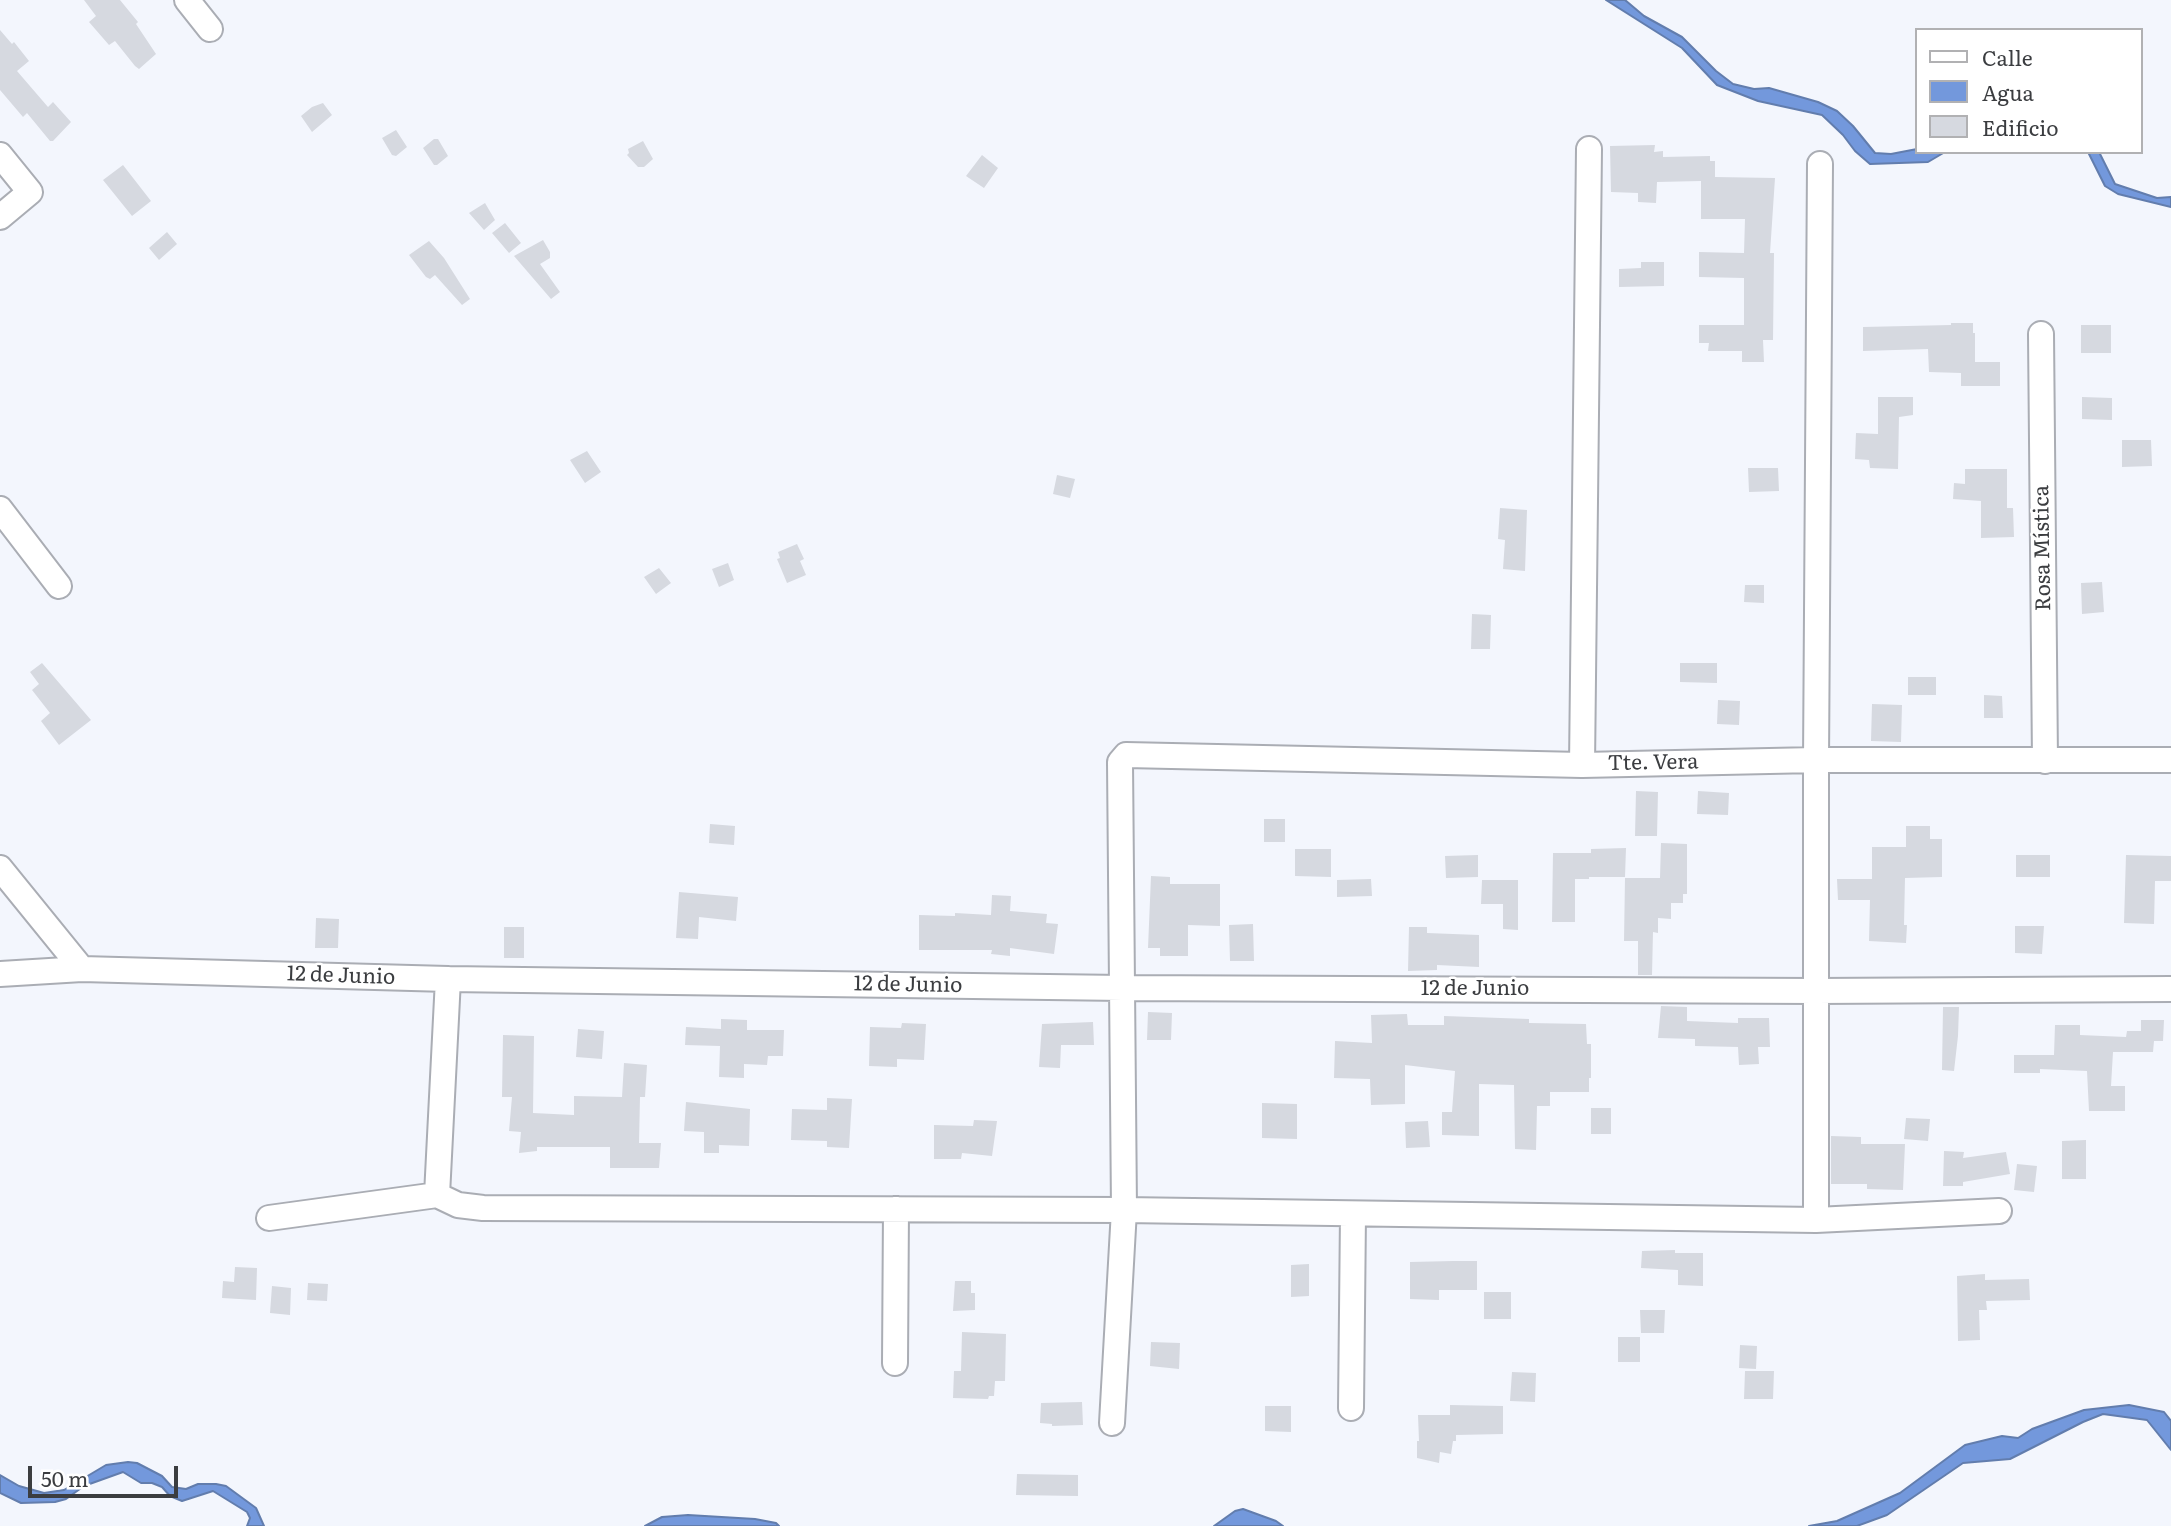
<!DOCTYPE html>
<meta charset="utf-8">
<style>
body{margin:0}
#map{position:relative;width:2171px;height:1526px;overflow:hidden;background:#f3f6fd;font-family:Literata,serif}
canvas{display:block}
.legend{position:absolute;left:1915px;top:28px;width:228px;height:126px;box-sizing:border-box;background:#fff;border:2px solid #b1b1b3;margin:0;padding:9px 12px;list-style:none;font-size:21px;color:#3b3d40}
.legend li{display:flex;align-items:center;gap:14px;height:35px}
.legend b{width:35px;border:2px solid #b1b1b3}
.scale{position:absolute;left:28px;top:1466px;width:150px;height:32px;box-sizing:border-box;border:4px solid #3b3d40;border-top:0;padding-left:9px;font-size:21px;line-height:24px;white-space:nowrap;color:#3b3d40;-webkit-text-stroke:5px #fff;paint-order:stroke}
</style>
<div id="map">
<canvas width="2171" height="1526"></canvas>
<ul class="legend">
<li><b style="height:9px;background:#fff"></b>Calle</li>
<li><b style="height:19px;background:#7398dc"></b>Agua</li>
<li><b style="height:19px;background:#d6d9e0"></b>Edificio</li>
</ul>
<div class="scale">50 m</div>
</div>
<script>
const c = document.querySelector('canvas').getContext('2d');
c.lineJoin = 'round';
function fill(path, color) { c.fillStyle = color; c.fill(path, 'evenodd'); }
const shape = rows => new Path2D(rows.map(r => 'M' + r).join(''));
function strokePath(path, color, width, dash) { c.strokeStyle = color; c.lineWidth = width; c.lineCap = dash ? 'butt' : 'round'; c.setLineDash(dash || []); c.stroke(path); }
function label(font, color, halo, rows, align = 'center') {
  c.font = font + ' Literata,serif'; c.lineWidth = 5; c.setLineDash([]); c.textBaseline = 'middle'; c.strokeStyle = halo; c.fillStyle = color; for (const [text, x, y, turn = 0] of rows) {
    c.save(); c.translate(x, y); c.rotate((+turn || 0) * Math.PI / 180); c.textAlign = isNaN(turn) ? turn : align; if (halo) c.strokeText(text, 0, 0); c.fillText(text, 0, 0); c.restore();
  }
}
const water = shape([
 [1606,0,1625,0,1644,16,1682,37,1716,71,1733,84,1754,89,1769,88,1818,102,1837,111,1853,126,1875,153,1891,154,1917,149,1917,152,1945,152,1928,162,1870,164,1855,151,1843,135,1822,115,1758,101,1717,85,1682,48,1606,0],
 [2088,152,2099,152,2115,184,2157,198,2171,197,2171,207,2118,194,2105,186,2088,152],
 [2129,1405,2164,1412,2171,1421,2171,1450,2147,1420,2103,1414,2083,1422,2010,1459,1963,1463,1887,1515,1857,1526,1809,1526,1837,1521,1900,1493,1965,1445,2002,1436,2018,1438,2032,1429,2084,1410,2129,1405],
 [128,1462,137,1463,162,1476,172,1487,186,1489,198,1484,216,1484,226,1486,256,1508,264,1526,247,1526,250,1518,247,1512,213,1491,182,1501,170,1496,162,1487,152,1483,141,1483,123,1472,84,1486,66,1499,55,1502,21,1503,0,1493,0,1475,19,1486,44,1493,64,1490,106,1465,128,1462],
 [1243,1509,1276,1521,1283,1526,1214,1526,1235,1511,1243,1509],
 [688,1515,755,1519,776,1523,779,1526,645,1526,662,1517,688,1515]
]);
const building = shape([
 [84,0,120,0,138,22,136,24,156,54,139,69,135,66,115,41,109,45,89,22,96,16],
 [0,30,12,44,14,42,29,61,17,71,48,107,53,102,71,122,53,141,50,141,27,113,23,117,0,90],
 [323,103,332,115,312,132,301,116,312,107],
 [396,130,407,147,396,156,392,155,382,138],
 [434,139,438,139,448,156,437,165,434,165,423,148],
 [643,141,653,159,644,167,638,167,627,155,629,153,628,149],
 [1655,145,1654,152,1663,151,1663,157,1710,156,1710,161,1715,161,1715,177,1775,178,1770,253,1774,253,1773,340,1763,340,1764,362,1742,362,1742,351,1708,351,1709,343,1699,343,1699,325,1744,325,1744,278,1699,277,1699,252,1744,253,1745,219,1701,219,1701,181,1657,182,1656,203,1638,202,1638,193,1611,192,1610,146],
 [982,155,998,168,984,188,966,176],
 [123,165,151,201,132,216,103,180],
 [485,203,495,220,484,230,469,213],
 [505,223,521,243,509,253,492,233],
 [167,232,177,244,159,260,149,248],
 [543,240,550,252,550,258,540,264,560,292,551,299,514,256],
 [429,241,444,258,470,299,462,305,435,275,430,279,426,277,409,255],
 [1641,262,1664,262,1664,286,1619,287,1619,269,1641,268],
 [1951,323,1973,323,1973,333,1975,333,1975,362,2000,362,2000,386,1961,386,1961,373,1929,372,1928,349,1863,351,1863,327,1951,325],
 [2081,325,2111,325,2111,353,2081,353],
 [1878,397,1913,397,1913,415,1899,417,1898,469,1870,468,1869,460,1855,459,1856,433,1878,434],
 [2082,397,2112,398,2112,420,2082,419],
 [2122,440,2151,440,2152,466,2122,467],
 [587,451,601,472,585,483,570,460],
 [1748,468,1778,468,1779,491,1749,492],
 [1965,469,2007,469,2007,508,2013,508,2014,537,1981,538,1981,501,1953,499,1954,483,1965,484],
 [1057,475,1075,479,1070,498,1053,494],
 [1500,508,1527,510,1525,571,1503,569,1505,540,1498,539],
 [797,544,804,559,800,561,806,575,787,583,777,559,780,558,778,552],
 [728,563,734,580,719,587,712,569],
 [659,568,671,583,656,594,644,577],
 [2102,582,2104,612,2082,614,2081,583],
 [1745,585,1764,585,1764,603,1744,602],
 [1472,614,1491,615,1490,649,1471,649],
 [42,663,91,720,59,745,41,721,50,713,32,690,39,684,30,672],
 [1680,663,1717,663,1717,683,1680,682],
 [1908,677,1936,677,1936,695,1908,695],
 [1984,695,2002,696,2003,718,1984,718],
 [1718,700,1740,701,1739,725,1717,724],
 [1872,704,1902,705,1901,742,1871,741],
 [1636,791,1658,792,1657,836,1635,836],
 [1698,791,1729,793,1728,815,1697,814],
 [1264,819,1285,819,1285,842,1264,842],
 [710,824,735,826,734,845,709,843],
 [1906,826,1930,826,1930,839,1942,839,1942,877,1905,878,1904,925,1907,925,1906,943,1869,941,1870,900,1838,900,1837,879,1872,879,1872,847,1906,847],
 [1661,843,1687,844,1687,894,1683,894,1683,903,1671,903,1671,919,1658,918,1658,933,1653,932,1652,975,1638,975,1638,941,1624,941,1625,878,1660,878],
 [1626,848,1625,877,1589,877,1589,879,1575,879,1575,922,1552,922,1553,853,1591,853,1591,849],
 [1295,849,1331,849,1331,877,1295,876],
 [1478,855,1478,877,1446,878,1445,856],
 [2016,855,2050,855,2050,877,2016,877],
 [2126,855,2171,856,2171,881,2155,881,2154,924,2124,923],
 [1151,876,1170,877,1170,884,1220,884,1220,926,1188,925,1188,956,1160,956,1160,948,1148,948],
 [1371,879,1372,896,1337,897,1337,880],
 [1482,880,1518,880,1518,930,1503,929,1503,904,1481,904],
 [679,892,738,897,736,921,699,917,698,939,676,938],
 [992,895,1011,896,1010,911,1047,914,1046,923,1058,924,1054,954,1010,948,1010,956,991,954,992,950,919,950,919,915,955,916,955,913,991,915],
 [316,918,339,919,338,948,315,948],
 [1253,924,1254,961,1230,961,1229,925],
 [2015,926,2044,926,2042,954,2015,953],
 [504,927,524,927,524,958,504,958],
 [1409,927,1427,927,1427,933,1479,935,1479,967,1437,965,1437,970,1408,971],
 [1661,1006,1687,1007,1687,1021,1738,1023,1738,1018,1769,1018,1770,1047,1758,1047,1759,1064,1739,1065,1738,1047,1695,1046,1695,1039,1658,1038],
 [1943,1007,1959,1007,1958,1036,1954,1071,1942,1070],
 [1148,1012,1172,1013,1171,1040,1147,1040],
 [1407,1014,1408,1025,1444,1025,1444,1016,1529,1019,1529,1023,1586,1024,1587,1044,1591,1044,1591,1078,1589,1078,1589,1092,1550,1092,1550,1106,1537,1106,1536,1150,1515,1149,1514,1085,1479,1084,1479,1136,1442,1135,1442,1112,1452,1112,1455,1071,1405,1065,1405,1104,1371,1105,1370,1079,1334,1078,1335,1041,1372,1043,1371,1015],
 [721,1019,747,1020,747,1030,784,1030,783,1056,768,1056,767,1065,744,1064,744,1078,719,1077,720,1046,685,1045,686,1027,721,1029],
 [2141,1020,2164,1020,2163,1041,2154,1041,2153,1052,2113,1052,2111,1086,2125,1086,2125,1111,2089,1111,2087,1071,2040,1069,2040,1073,2014,1073,2014,1055,2054,1055,2055,1025,2080,1025,2080,1035,2126,1037,2127,1031,2141,1031],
 [1093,1022,1094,1045,1061,1045,1060,1068,1039,1067,1042,1024],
 [902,1023,926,1024,924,1060,897,1059,897,1067,869,1066,870,1027,901,1028],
 [578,1029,604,1031,602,1059,576,1057],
 [503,1035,534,1036,533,1113,574,1115,574,1096,622,1097,624,1063,647,1065,645,1097,640,1097,639,1143,661,1143,659,1168,610,1168,610,1147,537,1147,537,1151,519,1153,521,1132,509,1131,512,1097,502,1097],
 [827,1098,852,1099,849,1148,827,1147,827,1141,791,1140,792,1109,827,1110],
 [686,1102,750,1109,749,1146,719,1145,719,1153,704,1153,704,1132,684,1131],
 [1262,1103,1297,1104,1297,1139,1262,1138],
 [1591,1108,1611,1108,1611,1134,1591,1134],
 [1906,1118,1930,1119,1928,1141,1904,1139],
 [974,1120,997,1121,992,1156,962,1153,961,1159,934,1159,934,1125,973,1126],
 [1428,1121,1430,1147,1406,1148,1405,1122],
 [1831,1136,1861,1137,1861,1144,1905,1144,1903,1190,1867,1189,1867,1184,1831,1184],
 [2086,1140,2086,1179,2062,1179,2062,1141],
 [1944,1151,1964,1152,1963,1158,2006,1152,2010,1174,1963,1182,1963,1186,1943,1186],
 [2017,1164,2037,1166,2034,1192,2014,1190],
 [1675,1250,1675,1253,1703,1253,1703,1286,1678,1285,1678,1270,1641,1268,1642,1251],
 [1453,1261,1477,1261,1477,1290,1439,1290,1439,1300,1410,1299,1410,1262],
 [1309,1264,1309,1296,1291,1297,1291,1265],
 [235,1267,257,1268,256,1300,222,1298,223,1281,234,1282],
 [1985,1274,1985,1280,2029,1279,2030,1300,1986,1301,1987,1310,1979,1310,1980,1340,1958,1341,1957,1276],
 [955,1281,971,1281,971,1293,975,1293,975,1310,953,1311],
 [308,1283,328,1284,327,1301,307,1300],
 [272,1286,291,1288,290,1315,270,1313],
 [1484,1292,1511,1292,1511,1319,1484,1319],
 [1640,1310,1665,1310,1664,1333,1641,1333],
 [962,1332,1006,1334,1005,1381,995,1381,994,1396,989,1396,988,1399,953,1398,954,1371,961,1371],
 [1618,1337,1640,1337,1640,1362,1618,1362],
 [1151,1342,1180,1343,1179,1369,1150,1366],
 [1740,1345,1757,1346,1756,1369,1739,1368],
 [1745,1371,1774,1371,1773,1399,1744,1399],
 [1512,1372,1536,1373,1535,1402,1510,1401],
 [1082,1402,1083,1425,1052,1426,1052,1424,1040,1423,1041,1403],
 [1450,1405,1503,1406,1503,1434,1456,1435,1456,1441,1453,1441,1451,1454,1440,1452,1439,1463,1417,1458,1417,1441,1419,1441,1418,1415,1450,1415],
 [1265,1406,1291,1406,1291,1432,1265,1431],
 [1017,1474,1078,1475,1078,1496,1016,1495]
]);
const minor = shape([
 [187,0,210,29],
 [0,155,30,192,0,217],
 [2041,334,2045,761],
 [0,509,59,586],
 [1582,765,1589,149],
 [0,868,82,969],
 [0,974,82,969,448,979,1123,988,1816,991,2171,989],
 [437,1195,448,979],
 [269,1218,437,1195,458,1205,483,1208,1124,1210,1816,1220,1999,1211],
 [1816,1220,1816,760,1820,164],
 [895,1363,896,1209],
 [1351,1408,1353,1214],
 [1112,1423,1124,1210,1120,762,1126,755,1582,765,1816,760,2171,760]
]);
const streetNames = [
 ["Rosa Mística",2043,548,-91],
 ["Tte. Vera",1653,763,-1],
 ["12 de Junio",341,976,2],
 ["12 de Junio",908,985,1],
 ["12 de Junio",1475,989]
];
fill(water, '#7398dc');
strokePath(water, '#627dad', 2);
fill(building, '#d6d9e0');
strokePath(minor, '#aaadb4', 28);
strokePath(minor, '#fff', 24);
label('21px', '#3b3d40', '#fff', streetNames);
</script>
